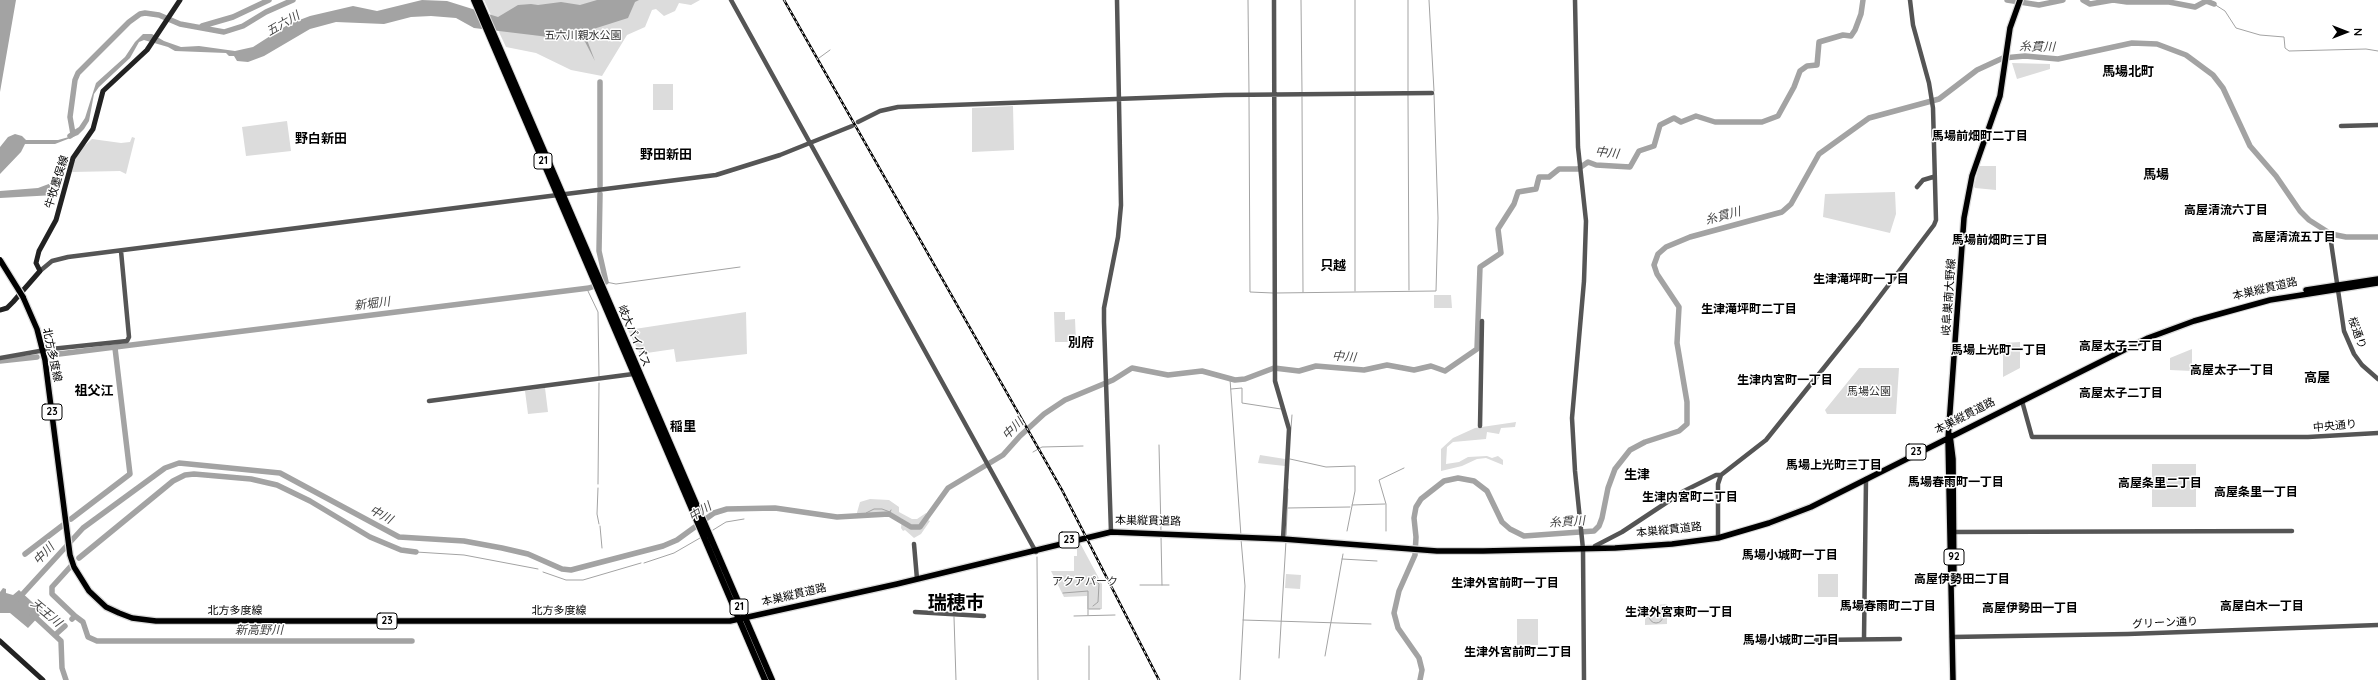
<!DOCTYPE html>
<meta charset="utf-8">
<style>
body{margin:0}
#map{position:relative;width:2378px;height:680px;overflow:hidden;background:#fff;font-family:Quicksand,sans-serif}
canvas{display:block}
.north{position:absolute;left:2326px;top:12px;width:40px;height:40px;-webkit-text-stroke:3px #fff;paint-order:stroke;rotate:90deg;font-size:11px;font-weight:700;line-height:16px;text-align:center;color:#000}
.north::after{content:'';display:block;margin:auto;width:14px;height:18px;background:#000;clip-path:polygon(50% 0,100% 100%,50% 72%,0 100%)}
</style>
<div id="map">
<canvas width="2378" height="680"></canvas>
<div class="north">N</div>
</div>
<script>
const c = document.querySelector('canvas').getContext('2d');
c.lineJoin = 'round';
function fill(path, color) { c.fillStyle = color; c.fill(path, 'evenodd'); }
const shape = rows => new Path2D(rows.map(r => 'M' + r).join(''));
function strokePath(path, color, width, dash) { c.strokeStyle = color; c.lineWidth = width; c.lineCap = dash ? 'butt' : 'round'; c.setLineDash(dash || []); c.stroke(path); }
function label(font, color, halo, rows, align = 'center') {
  c.font = font + ' Quicksand,"Noto Sans JP",sans-serif'; c.lineWidth = 3; c.setLineDash([]); c.textBaseline = 'middle'; c.strokeStyle = halo; c.fillStyle = color; for (const [text, x, y, turn = 0] of rows) {
    c.save(); c.translate(x, y); c.rotate((+turn || 0) * Math.PI / 180); c.textAlign = isNaN(turn) ? turn : align; if (halo) c.strokeText(text, 0, 0); c.fillText(text, 0, 0); c.restore();
  }
}
const green = shape([
 [484,0,700,0,691,5,679,3,675,11,664,16,656,9,652,10,645,27,627,35,602,76,571,70,536,53,506,47],
 [2012,63,2050,64,2050,69,2017,79],
 [653,84,673,84,673,110,653,110],
 [1013,106,1014,150,972,152,972,108],
 [287,121,291,151,246,156,242,127],
 [132,137,135,138,126,174,120,171,72,172,74,162,81,149,92,139,121,143,130,142],
 [1979,166,1996,166,1996,190,1975,188,1974,186],
 [1895,192,1896,214,1890,233,1823,217,1825,194],
 [1434,295,1451,295,1452,308,1434,308],
 [746,312,747,354,676,362,674,349,640,354,628,330],
 [1054,312,1065,312,1065,320,1075,319,1076,342,1055,342],
 [2020,342,2020,368,2003,377,2003,343],
 [2192,349,2192,371,2170,370,2170,358],
 [1859,368,1899,368,1896,414,1827,414,1825,410],
 [545,388,548,412,528,414,525,391],
 [1516,422,1515,427,1501,428,1499,434,1487,432,1486,439,1453,442,1447,447,1446,464,1459,462,1468,457,1487,456,1492,458,1498,456,1503,460,1503,465,1486,458,1477,459,1462,466,1441,471,1441,449,1453,438,1475,428],
 [1260,455,1285,459,1285,466,1258,463],
 [2152,464,2196,464,2196,507,2152,507],
 [870,499,889,500,899,507,899,512,912,519,917,519,926,513,930,516,928,520,930,521,921,534,914,538,905,530,903,531,901,528,902,519,891,513,879,512,856,516,860,502],
 [1080,543,1102,584,1102,609,1087,609,1087,596,1064,597,1051,571,1074,571,1074,556,1077,556,1077,544],
 [1286,574,1301,575,1300,589,1285,588],
 [1818,574,1838,574,1838,597,1818,597],
 [1667,604,1667,624,1645,625,1645,606],
 [1517,619,1538,619,1538,645,1517,645]
]);
const water = shape([
 [0,0,16,0,0,92],
 [422,0,447,1,498,17,518,5,531,4,538,5,561,2,580,5,597,0,639,0,635,2,628,18,584,32,595,61,581,34,557,38,474,28,456,18,431,16,411,17,384,24,336,22,310,29,264,56,248,62,237,61,234,56,229,56,226,53,175,51,168,47,144,40,139,42,130,58,99,87,94,94,89,121,84,129,78,135,55,144,25,144,21,152,0,174,0,147,8,137,15,134,22,136,26,140,58,140,69,137,71,132,79,127,85,118,96,83,125,57,135,42,143,34,152,34,164,41,181,47,199,46,235,51,253,47,289,24,310,16,353,6,377,11],
 [59,166,63,167,55,195,0,198,0,191,38,188,54,182],
 [3,588,6,589,6,593,13,595,19,590,43,612,28,628,10,613,0,613,0,592]
]);
const stream = shape([
 [1248,0,1249,93],
 [1301,0,1302,92],
 [1355,0,1355,91],
 [1408,0,1408,92],
 [1429,0,1434,91],
 [2214,4,2225,11,2236,28,2260,35,2284,37,2285,48,2289,51,2366,49,2378,51],
 [819,58,830,50],
 [1355,95,1355,291],
 [1408,95,1409,290],
 [1249,96,1250,292,1273,293],
 [1302,97,1303,292],
 [606,282,616,284,740,267],
 [587,289,598,312,599,377],
 [1276,293,1436,291,1438,218,1434,94],
 [1230,379,1241,536],
 [1231,389,1242,388,1242,403,1281,409],
 [1291,428,1292,415],
 [1159,445,1161,532],
 [1033,452,1042,447,1083,446],
 [1290,459,1326,467,1355,466,1355,491,1347,531],
 [598,484,599,383],
 [598,488,597,514,599,524],
 [1352,505,1385,504],
 [1288,508,1350,507],
 [864,516,866,513,874,509,882,509,890,512,891,510],
 [600,526,602,548],
 [713,530,726,522,744,519],
 [1386,531,1386,504,1379,480,1404,468],
 [1161,536,1162,585],
 [1286,536,1288,489],
 [416,552,464,555,538,569],
 [1037,557,1038,680],
 [1342,559,1377,561],
 [644,563,674,553,700,538],
 [543,572,566,580,583,580,641,563],
 [1085,585,1097,582,1099,584,1098,602,1093,606],
 [1140,585,1169,585],
 [1063,593,1088,591,1088,615],
 [1089,609,1100,609],
 '1649 616a7 7 0 1 1 14 0a7 7 0 1 1-14 0Z',
 [1074,616,1115,615],
 [954,617,956,680],
 [1243,620,1371,624],
 [1089,646,1089,680],
 [1325,656,1343,554],
 [1279,658,1286,541],
 [1240,680,1245,586,1241,539]
]);
const river = shape([
 [2007,0,2039,5,2063,0],
 [2083,0,2090,4,2113,0,2127,2,2169,2,2195,7,2206,1,2214,4],
 [202,26,233,17,269,0],
 [600,82,600,186],
 [70,136,73,134,70,117,75,80,78,73,129,22,140,14,145,13,159,15,180,24,224,32,243,26,266,12,293,0],
 [51,355,589,288,606,282,599,251,600,194],
 [0,361,37,357],
 [71,519,130,474,115,348],
 [25,554,63,525],
 [79,558,173,481,185,475,194,474,251,479,277,485,310,501,370,537,401,550,416,552],
 [71,566,52,587,52,594,75,616],
 [18,599,83,528,165,468,179,463,280,473,399,537,464,541,502,548,528,554,562,569,571,570,663,546,677,540,714,513,727,509,775,508,837,517,889,514,911,527,920,527,948,488,1003,455,1020,436,1044,414,1065,400,1113,380,1132,368,1168,375,1202,371,1235,380,1245,379,1274,368,1299,371,1316,366,1364,370,1387,365,1414,370,1431,366,1445,371,1477,349,1480,267,1501,253,1498,229,1514,204,1518,192,1536,189,1539,177,1549,177,1559,169,1578,169,1588,162,1596,165,1630,167,1639,151,1654,146,1660,125,1674,118,1681,122,1696,116,1715,122,1762,122,1778,116,1794,87,1800,71,1807,66,1817,65,1819,42,1843,35,1851,36,1855,30,1861,14,1863,0],
 [32,614,61,641,62,668,66,680],
 [72,619,75,616,83,622,88,637,97,641,412,641],
 [55,635,65,626],
 [1420,680,1422,670,1419,658,1398,628,1394,613,1399,591,1415,555,1416,537,1414,518,1416,507,1421,499,1444,481,1458,478,1474,481,1487,491,1502,522,1510,529,1524,536,1594,531,1599,526,1602,518,1608,488,1615,469,1630,450,1645,442,1679,431,1687,424,1687,402,1677,343,1679,307,1657,274,1654,265,1658,254,1666,247,1690,237,1782,212,1791,204,1819,154,1869,118,1939,99,1977,70,2003,58,2025,56,2058,59,2132,43,2157,44,2186,55,2213,75,2223,88,2250,146,2276,176,2300,211,2309,220,2331,234,2346,237,2378,237]
]);
const tertiary = shape([
 [731,0,1036,552],
 [1274,0,1275,381,1289,429,1283,539],
 [1575,0,1578,147,1586,221,1584,281,1572,418,1575,471,1583,549,1584,680],
 [858,122,880,111,898,107,1225,95,1432,93],
 [2341,126,2378,125],
 [1917,187,1923,180,1933,177],
 [2331,242,2344,331,2354,354,2362,365,2378,379],
 [40,271,52,261,68,257,716,175,780,155,852,126],
 [0,358,51,349,127,341,129,337,121,251],
 [429,401,633,374],
 [2022,401,2032,437,2308,437,2378,433],
 [1480,426,1482,321],
 [1111,532,1104,322,1104,308,1118,237,1121,205,1117,0],
 [1952,532,2292,531],
 [1718,538,1718,484,1721,475],
 [914,544,917,579],
 [1595,546,1622,532,1684,491,1716,475,1721,475,1766,440,1859,324,1934,225,1936,220,1933,108,1929,83,1913,25,1910,0],
 [915,612,984,616],
 [1952,637,2128,634,2378,625],
 [1864,639,1866,479],
 [1816,640,1900,639]
]);
const secondary = shape([
 [0,310,7,308,13,302,40,271,36,263,39,251,56,220,73,158,93,129,103,91,147,50,180,0],
 [0,641,43,680]
]);
const primary = shape([
 [2306,290,2378,279],
 [23,297,37,329,45,360,70,555,74,567,89,591,106,607,119,613,132,618,156,621,730,621,897,584,1111,532,1283,539,1437,551,1483,551,1615,548,1672,544,1718,538,1769,523,1811,507,2148,338,2194,321,2270,300,2378,283],
 [1950,435,1953,459,1954,584],
 [1953,680,1948,439,1964,218,1972,176,2000,96,2010,28,2020,0]
]);
const trunk = shape([
 [474,0,765,680],
 [479,0,772,680]
]);
const rail = shape([
 [784,0,1062,490,1159,680]
]);
const primaryBridge = shape([
 [0,260,23,297]
]);
const shields = [
 [543,161,18],
 [52,412,20],
 [1916,452,20],
 [1069,540,20],
 [1954,557,20],
 [739,607,18],
 [387,621,20]
];
const shieldNames = [
 ["21",543,161],
 ["23",52,412],
 ["23",1916,452],
 ["23",1069,540],
 ["92",1954,557],
 ["21",739,607],
 ["23",387,621]
];
const parkNames = [
 ["五六川親水公園",583,36],
 ["馬場公園",1869,392],
 ["アクアパーク",1085,582]
];
const streetNames = [
 ["牛牧墨俣線",57,182,-73],
 ["本巣縦貫道路",2265,289,-13],
 ["岐阜巣南大野線",1949,297,-86],
 ["桜通り",2357,333,70],
 ["岐大バイパス",634,336,67],
 ["北方多度線",52,355,78],
 ["本巣縦貫道路",1965,416,-27],
 ["中央通り",2335,426,-5],
 ["本巣縦貫道路",1148,521,1],
 ["本巣縦貫道路",1669,530,-6],
 ["本巣縦貫道路",794,595,-13],
 ["北方多度線",235,611],
 ["北方多度線",559,611],
 ["グリーン通り",2165,623,-3]
];
const waterNames = [
 ["五六川",283,24,-30],
 ["糸貫川",2037,47,1],
 ["中川",1607,153,7],
 ["糸貫川",1723,216,-15],
 ["新堀川",372,304,-7],
 ["中川",1344,357,5],
 ["中川",1013,429,-45],
 ["中川",700,512,-32],
 ["中川",381,515,28],
 ["糸貫川",1567,522,-4],
 ["中川",44,554,-46],
 ["天王川",46,613,40],
 ["新高野川",259,630]
];
const neighbourhoodNames = [
 ["馬場前畑町二丁目",1980,136],
 ["高屋清流六丁目",2226,210],
 ["高屋清流五丁目",2294,237],
 ["馬場前畑町三丁目",2000,240],
 ["生津滝坪町一丁目",1861,279],
 ["生津滝坪町二丁目",1749,309],
 ["高屋太子三丁目",2121,346],
 ["馬場上光町一丁目",1999,350],
 ["高屋太子一丁目",2232,370],
 ["生津内宮町一丁目",1785,380],
 ["高屋太子二丁目",2121,393],
 ["馬場上光町三丁目",1834,465],
 ["馬場春雨町一丁目",1956,482],
 ["高屋条里二丁目",2160,483],
 ["高屋条里一丁目",2256,492],
 ["生津内宮町二丁目",1690,497],
 ["馬場小城町一丁目",1790,555],
 ["高屋伊勢田二丁目",1962,579],
 ["生津外宮前町一丁目",1505,583],
 ["馬場春雨町二丁目",1888,606],
 ["高屋白木一丁目",2262,606],
 ["高屋伊勢田一丁目",2030,608],
 ["生津外宮東町一丁目",1679,612],
 ["馬場小城町二丁目",1791,640],
 ["生津外宮前町二丁目",1518,652]
];
const quarterNames = [
 ["馬場北町",2128,72],
 ["野白新田",321,139],
 ["野田新田",666,155],
 ["馬場",2156,175],
 ["只越",1333,266],
 ["別府",1081,343],
 ["高屋",2317,378],
 ["祖父江",94,391],
 ["稲里",683,427],
 ["生津",1637,475]
];
const townNames = [
 ["瑞穂市",956,603]
];
fill(green, '#dcdcdc');
fill(water, '#a3a3a3');
strokePath(stream, '#a3a3a3', 1);
strokePath(river, '#a3a3a3', 5.5);
strokePath(primary, '#dbdbdb', 8);
strokePath(trunk, '#dbdbdb', 8);
strokePath(tertiary, '#555', 4.5);
strokePath(secondary, '#222', 5);
strokePath(primary, '#000', 5.5);
strokePath(trunk, '#000', 6);
strokePath(rail, '#000', 2.5);
strokePath(rail, '#fff', 1, [3]);
strokePath(primaryBridge, '#dbdbdb', 8, []);
strokePath(primaryBridge, '#000', 5.5);
for (const [x, y, w] of shields) { const box = new Path2D(); box.roundRect(x - w / 2, y - 8, w, 16, 3); c.fillStyle = '#fff'; c.fill(box); strokePath(box, '#000', 1); }
label('bold 10px', '#000', null, shieldNames);
label('11px', '#333', '#fff', parkNames);
label('11px', '#000', '#fff', streetNames);
label('italic 12px', '#444', '#fff', waterNames);
label('bold 12px', '#000', '#fff', neighbourhoodNames);
label('bold 13px', '#000', '#fff', quarterNames);
label('bold 19px', '#000', '#fff', townNames);
</script>
